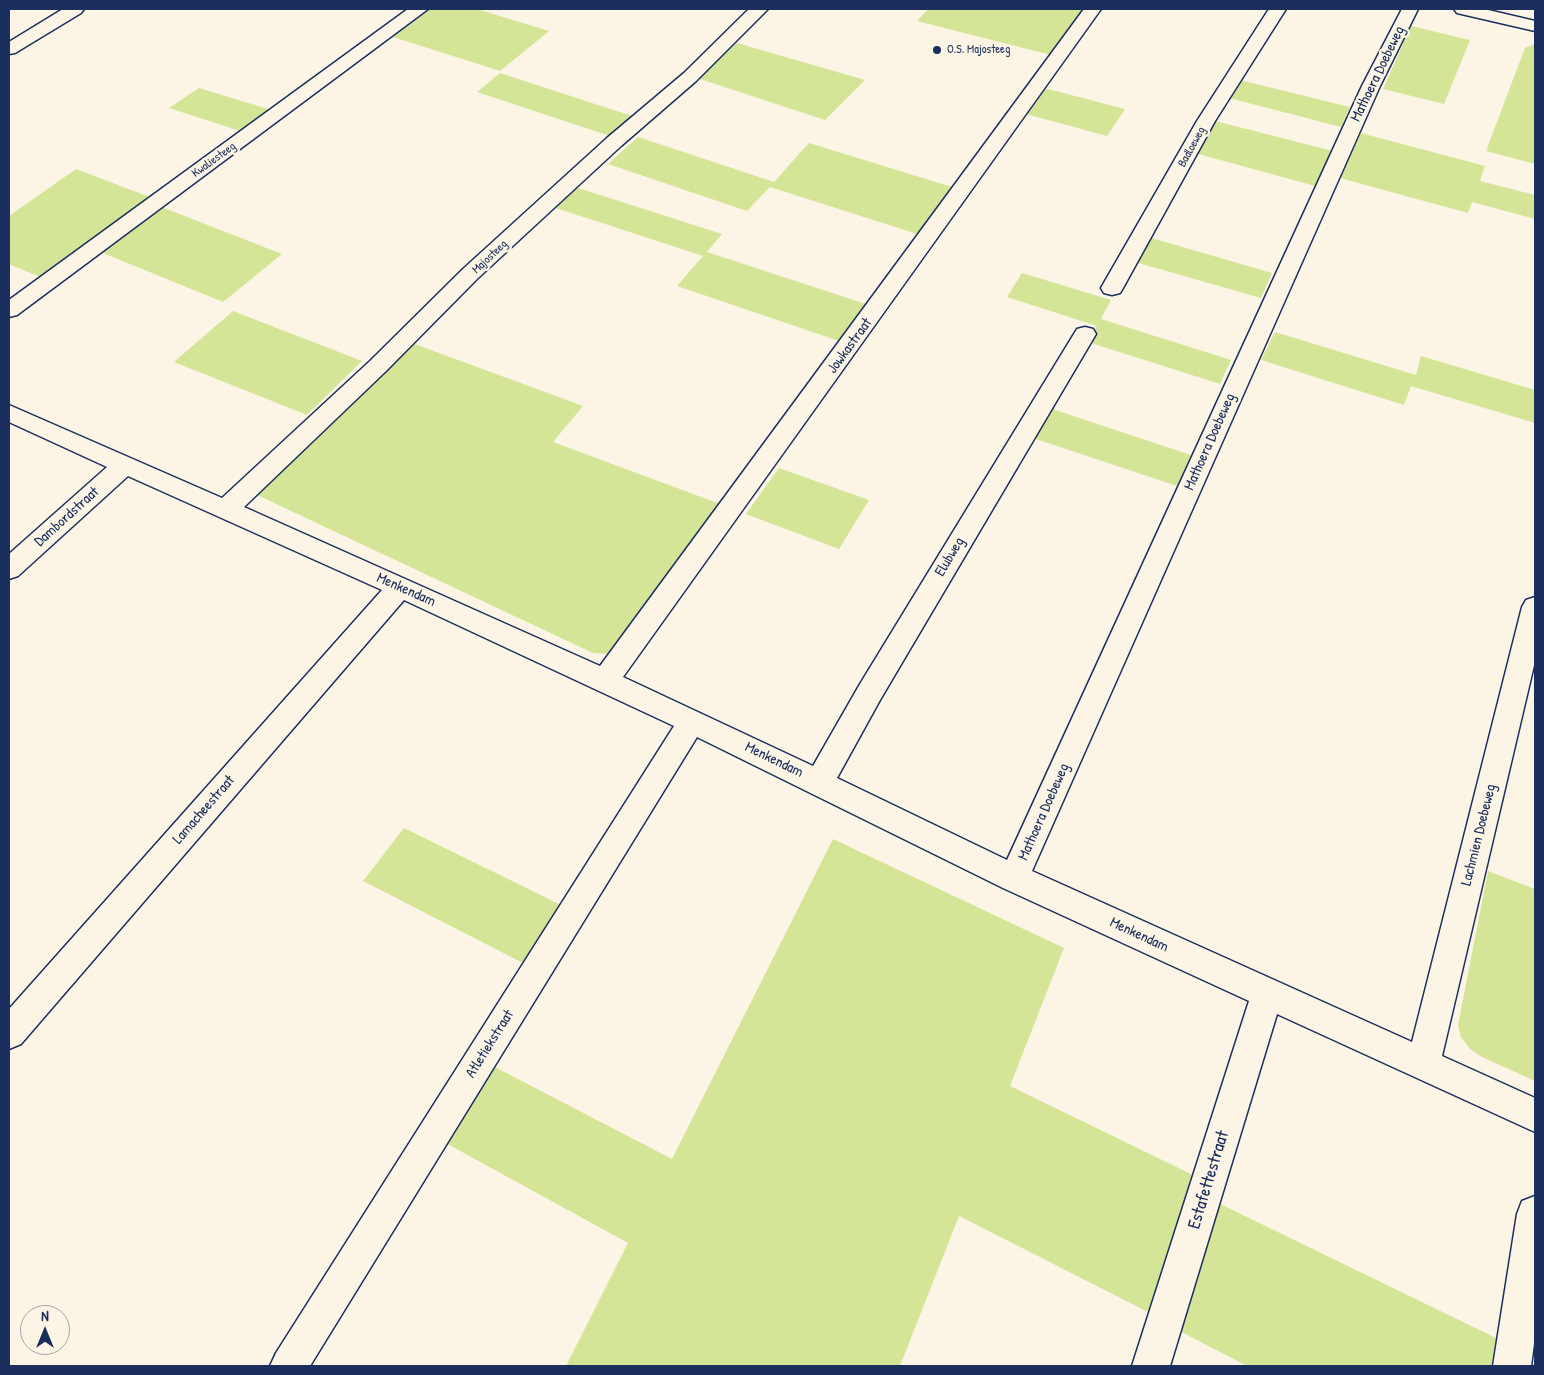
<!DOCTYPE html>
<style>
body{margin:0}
#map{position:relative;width:1544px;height:1375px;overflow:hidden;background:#fcf5e5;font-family:"Patrick Hand",sans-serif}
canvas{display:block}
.frame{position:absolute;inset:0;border:10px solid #1b2f5e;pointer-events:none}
.north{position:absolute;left:20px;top:1305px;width:50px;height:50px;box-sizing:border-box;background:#fcf5e5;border:1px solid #a2a6af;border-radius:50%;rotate:0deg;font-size:14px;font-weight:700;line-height:20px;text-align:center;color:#1b2f5e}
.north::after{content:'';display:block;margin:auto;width:18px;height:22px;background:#1b2f5e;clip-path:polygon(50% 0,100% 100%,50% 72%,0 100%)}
</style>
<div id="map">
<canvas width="1544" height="1375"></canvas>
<div class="frame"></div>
<div class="north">N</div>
</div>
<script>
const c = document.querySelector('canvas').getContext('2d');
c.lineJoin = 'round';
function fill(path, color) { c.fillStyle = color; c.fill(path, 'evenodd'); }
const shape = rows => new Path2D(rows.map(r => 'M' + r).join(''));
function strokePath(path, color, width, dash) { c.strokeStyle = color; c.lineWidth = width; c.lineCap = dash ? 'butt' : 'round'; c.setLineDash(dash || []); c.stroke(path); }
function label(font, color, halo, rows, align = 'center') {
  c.font = font + ' "Patrick Hand",sans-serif'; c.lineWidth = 5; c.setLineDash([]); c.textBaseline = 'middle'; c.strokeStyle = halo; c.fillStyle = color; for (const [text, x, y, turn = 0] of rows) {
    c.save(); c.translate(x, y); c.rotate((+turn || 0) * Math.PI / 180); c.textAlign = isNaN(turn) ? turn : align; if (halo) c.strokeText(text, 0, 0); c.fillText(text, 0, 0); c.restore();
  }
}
const green = shape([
 [431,9,477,9,549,31,500,71,393,37],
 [928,9,1086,9,1051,55,917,21],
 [1411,26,1470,40,1444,104,1383,89],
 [737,43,865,80,825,120,697,78],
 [1535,44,1535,164,1486,151,1525,48],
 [500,73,635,117,613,137,477,92],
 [1240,80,1350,107,1341,127,1229,98],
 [199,88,271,110,243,132,169,108],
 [1044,88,1125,109,1107,136,1026,114],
 [1215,121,1333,151,1315,186,1195,153],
 [1361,133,1485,166,1480,181,1535,195,1535,219,1472,202,1468,213,1340,178],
 [638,137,774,182,809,143,952,187,917,234,770,187,747,211,608,164],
 [76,169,152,198,42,278,9,264,9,216],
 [575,187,722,234,707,252,869,305,842,342,677,286,703,256,553,207],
 [159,206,282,254,223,302,98,251],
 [1148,237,1272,273,1261,298,1135,262],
 [1022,273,1111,300,1101,319,1231,360,1220,384,1088,342,1097,326,1007,297],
 [233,311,362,361,307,415,174,362],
 [1275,332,1416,375,1421,356,1535,390,1535,423,1411,386,1404,405,1261,360],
 [412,343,583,406,553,442,723,505,618,645,608,654,593,653,255,494],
 [1046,407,1191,455,1177,486,1030,437],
 [779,468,869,500,839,549,746,514],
 [404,828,561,905,523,963,363,881],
 [833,839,1064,948,1010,1086,1193,1175,1150,1313,959,1216,900,1366,566,1366,628,1243,442,1141,491,1065,672,1159],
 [1488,871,1535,889,1535,1081,1482,1057,1470,1049,1461,1037,1458,1025],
 [1212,1200,1496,1338,1491,1366,1247,1366,1172,1327]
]);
const minor = shape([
 [63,9,84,9,81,13,15,53,9,54,9,42,63,9],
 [408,9,428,9,17,315,9,317,9,300,408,9],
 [749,9,768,9,696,81,621,146,477,279,386,371,244,507,600,666,1084,9,1101,9,623,677,813,766,860,684,1077,329,1085,327,1093,329,1096,334,880,700,837,778,1007,860,1362,86,1402,9,1418,9,1380,86,1032,871,1412,1042,1522,607,1526,600,1535,597,1535,661,1442,1056,1535,1098,1535,1132,1277,1014,1170,1366,1132,1366,1249,1001,1003,888,697,737,310,1366,270,1366,276,1353,674,726,404,600,21,1044,9,1049,9,1009,382,590,128,476,18,576,9,579,9,554,107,467,9,422,9,405,222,498,370,361,463,269,607,138,684,73,749,9],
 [1269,9,1286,9,1215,121,1123,288,1120,293,1112,295,1104,293,1101,288,1197,121,1269,9],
 [1535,1196,1535,1336,1531,1366,1493,1366,1517,1214,1522,1201,1535,1196]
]);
const primary = shape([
 [1454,9,1484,9,1535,21,1535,31,1457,13,1454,9]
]);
const markers = [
 [937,50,5,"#1b2f5e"]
];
const farPoinames = [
 ["O.S. Majosteeg",947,50]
];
const farStreetnames = [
 ["Badloeweg",1192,147,-61],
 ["Kwaliesteeg",214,160,-36],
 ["Majosteeg",490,257,-43]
];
const streetNames = [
 ["Mathoera Doebeweg",1378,74,-64],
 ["Jowkastraat",850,346,-54],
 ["Mathoera Doebeweg",1210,442,-66],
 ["Dambordstraat",67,517,-42],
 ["Elubweg",950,557,-59],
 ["Menkendam",406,590,24],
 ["Menkendam",774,760,26],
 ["Lamacheestraat",204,810,-49],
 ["Mathoera Doebeweg",1044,812,-66],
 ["Lachmien Doebeweg",1479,835,-76],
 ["Menkendam",1139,935,25],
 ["Atletiekstraat",490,1044,-58]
];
const nearStreetnames = [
 ["Estafettestraat",1209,1180,-73]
];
fill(green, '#d4e598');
strokePath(minor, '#1b2f5e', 3);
strokePath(primary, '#1b2f5e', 3);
fill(minor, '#fcf5e5');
fill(primary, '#fcf5e5');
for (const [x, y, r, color] of markers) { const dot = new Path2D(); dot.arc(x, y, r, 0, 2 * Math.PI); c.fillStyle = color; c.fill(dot); strokePath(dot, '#fcf5e5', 2); }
label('12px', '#1b2f5e', '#fcf5e5', farPoinames, 'left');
label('12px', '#1b2f5e', '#fcf5e5', farStreetnames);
label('15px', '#1b2f5e', '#fcf5e5', streetNames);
label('18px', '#1b2f5e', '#fcf5e5', nearStreetnames);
</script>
